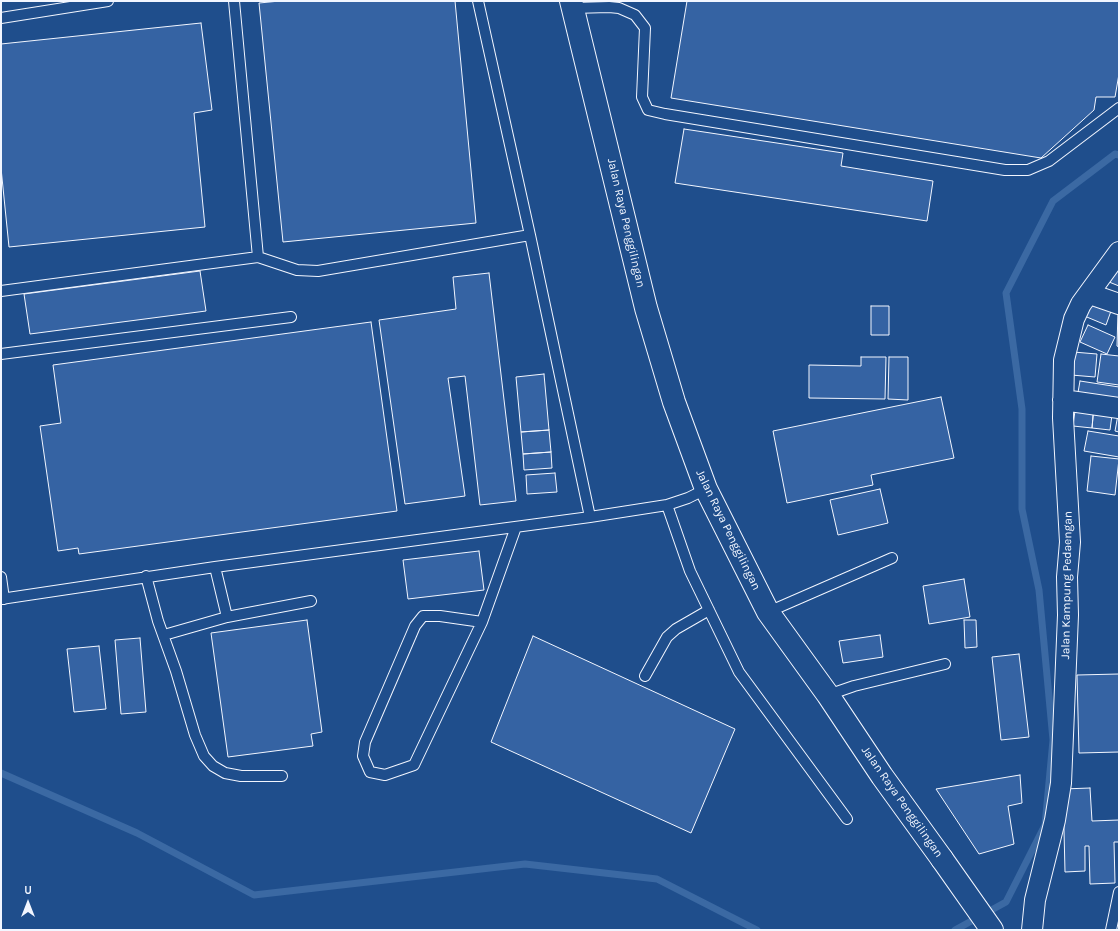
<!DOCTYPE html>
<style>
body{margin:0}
#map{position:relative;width:1120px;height:931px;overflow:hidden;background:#1f4e8c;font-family:Karla,sans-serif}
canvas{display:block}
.frame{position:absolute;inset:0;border:2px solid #f2f6ff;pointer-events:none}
.north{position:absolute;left:8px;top:883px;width:40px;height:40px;-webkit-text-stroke:3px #1f4e8c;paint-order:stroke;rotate:0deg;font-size:11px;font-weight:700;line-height:16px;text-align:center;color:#f2f6ff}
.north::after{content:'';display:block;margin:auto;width:14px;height:18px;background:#f2f6ff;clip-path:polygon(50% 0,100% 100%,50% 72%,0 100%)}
</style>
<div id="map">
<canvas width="1120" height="931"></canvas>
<div class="frame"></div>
<div class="north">U</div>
</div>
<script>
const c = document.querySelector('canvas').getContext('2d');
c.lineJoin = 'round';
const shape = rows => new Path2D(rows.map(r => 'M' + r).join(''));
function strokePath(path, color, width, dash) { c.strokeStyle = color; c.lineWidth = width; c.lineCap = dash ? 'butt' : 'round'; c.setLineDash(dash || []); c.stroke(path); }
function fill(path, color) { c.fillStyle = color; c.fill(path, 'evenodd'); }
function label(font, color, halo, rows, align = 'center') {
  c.font = font + ' Karla,sans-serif'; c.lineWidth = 3; c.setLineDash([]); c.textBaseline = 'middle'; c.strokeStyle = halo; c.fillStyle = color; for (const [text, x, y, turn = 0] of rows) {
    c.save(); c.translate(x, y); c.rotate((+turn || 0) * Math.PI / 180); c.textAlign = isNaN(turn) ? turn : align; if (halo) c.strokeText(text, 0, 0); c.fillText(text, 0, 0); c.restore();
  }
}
const stream = shape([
 [1,773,137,833,254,895,525,864,657,879,757,930],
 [955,930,1006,902,1045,825,1053,740,1039,590,1022,509,1022,409,1006,293,1053,201,1115,154,1119,155]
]);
const building = shape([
 [280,1,455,1,476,223,283,242,259,3,280,1],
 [687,1,1119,1,1119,74,1115,97,1096,97,1094,110,1041,158,671,98,687,1],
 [201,23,212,110,194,113,205,227,9,247,1,168,1,44,201,23],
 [684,129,843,153,841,166,933,181,927,221,675,183,684,129],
 [1119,268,1119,286,1109,282,1119,268],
 [200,271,206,311,30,334,24,294,200,271],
 [489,273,516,501,480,505,465,376,448,378,465,496,405,504,379,320,456,309,453,277,489,273],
 [1087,302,1111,311,1106,325,1082,315,1087,302],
 [871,306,889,306,889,335,871,335,871,306],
 [1118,311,1119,311,1119,347,1117,346,1118,311],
 [371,322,397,511,79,554,78,548,58,551,40,426,61,423,53,365,371,322],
 [1088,325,1115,337,1107,354,1080,342,1088,325],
 [1073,352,1097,354,1095,377,1071,375,1073,352],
 [1101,354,1119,356,1119,385,1097,382,1101,354],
 [861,357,886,357,885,399,809,398,809,365,861,366,861,357],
 [889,357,908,357,908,400,888,399,889,357],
 [544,374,549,430,521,432,516,377,544,374],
 [1080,381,1119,387,1119,406,1077,398,1080,381],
 [941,397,954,458,871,475,873,485,787,503,773,431,941,397],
 [1076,403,1094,405,1092,428,1073,426,1076,403],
 [1094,405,1113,407,1110,430,1092,428,1094,405],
 [1119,409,1119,432,1115,431,1119,409],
 [549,430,551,452,523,454,521,432,549,430],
 [1088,431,1119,436,1119,457,1084,451,1088,431],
 [551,452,552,468,524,470,523,454,551,452],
 [1091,456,1119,459,1115,495,1087,491,1091,456],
 [555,473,557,492,527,494,526,475,555,473],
 [880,489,888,523,838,535,830,500,880,489],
 [479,551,484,590,408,599,403,560,479,551],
 [964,579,970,617,929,624,923,586,964,579],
 [307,620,322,732,311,734,313,746,228,757,211,633,307,620],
 [964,620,976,620,977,647,965,648,964,620],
 [880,635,883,657,843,663,839,641,880,635],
 [533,636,735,729,691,833,491,742,533,636],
 [140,638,146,712,121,714,115,640,140,638],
 [99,646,106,709,74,712,67,649,99,646],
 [1019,654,1029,737,1001,740,992,657,1019,654],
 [1119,674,1119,752,1079,753,1077,675,1119,674],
 [1020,775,1022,803,1008,806,1014,844,979,854,936,789,1020,775],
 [1090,788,1092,821,1119,820,1119,842,1114,842,1115,883,1090,884,1089,846,1085,846,1085,871,1065,872,1063,789,1090,788]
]);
const service = shape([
 [573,8,609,7,619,8,635,15,645,28,642,97,648,110,665,114,1005,170,1028,170,1049,161,1119,108],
 [1,18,108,1],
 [530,235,590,517],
 [258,257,297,270,318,271,530,235,478,1],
 [1,291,258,257,234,1],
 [1,354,291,317],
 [667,505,690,571,739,672,847,819],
 [215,567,227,617,311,601],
 [146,576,158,621,176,671,195,735,204,756,213,766,225,773,241,776,282,776],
 [1,577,4,599],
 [1,599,215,567,590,517,667,505,688,498,706,489],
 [768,612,892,558],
 [482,622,440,616,423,616,415,626,365,742,363,756,370,772,385,775,414,765,482,622,516,527],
 [164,635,227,617],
 [645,676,667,637,676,629,709,610],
 [828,695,854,686,945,664],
 [1111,930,1119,892]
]);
const minor = shape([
 [1090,294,1119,304],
 [1063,400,1119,408],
 [1032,930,1035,900,1055,820,1061,783,1068,615,1067,577,1070,542,1063,418,1064,360,1074,319,1081,304,1119,252]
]);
const tertiary = shape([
 [571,1,646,308,674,402,706,489,768,612,828,695,882,776,942,859]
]);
const secondary = shape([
 [942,859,992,930]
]);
const streetNames = [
 ["Jalan Raya Penggilingan",626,223,77],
 ["Jalan Raya Penggilingan",728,530,64],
 ["Jalan Kampung Pedaengan",1067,585,-89],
 ["Jalan Raya Penggilingan",902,802,55]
];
strokePath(stream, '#3b69a3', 7);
fill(building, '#3563a3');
strokePath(building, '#f2f6ff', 1);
strokePath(service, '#f2f6ff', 12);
strokePath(minor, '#f2f6ff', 22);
strokePath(tertiary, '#f2f6ff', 24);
strokePath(secondary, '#f2f6ff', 24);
strokePath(service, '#1f4e8c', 10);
strokePath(minor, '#1f4e8c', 20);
strokePath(tertiary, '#1f4e8c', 22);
strokePath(secondary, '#1f4e8c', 22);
label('12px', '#f2f6ff', '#1f4e8c', streetNames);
</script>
